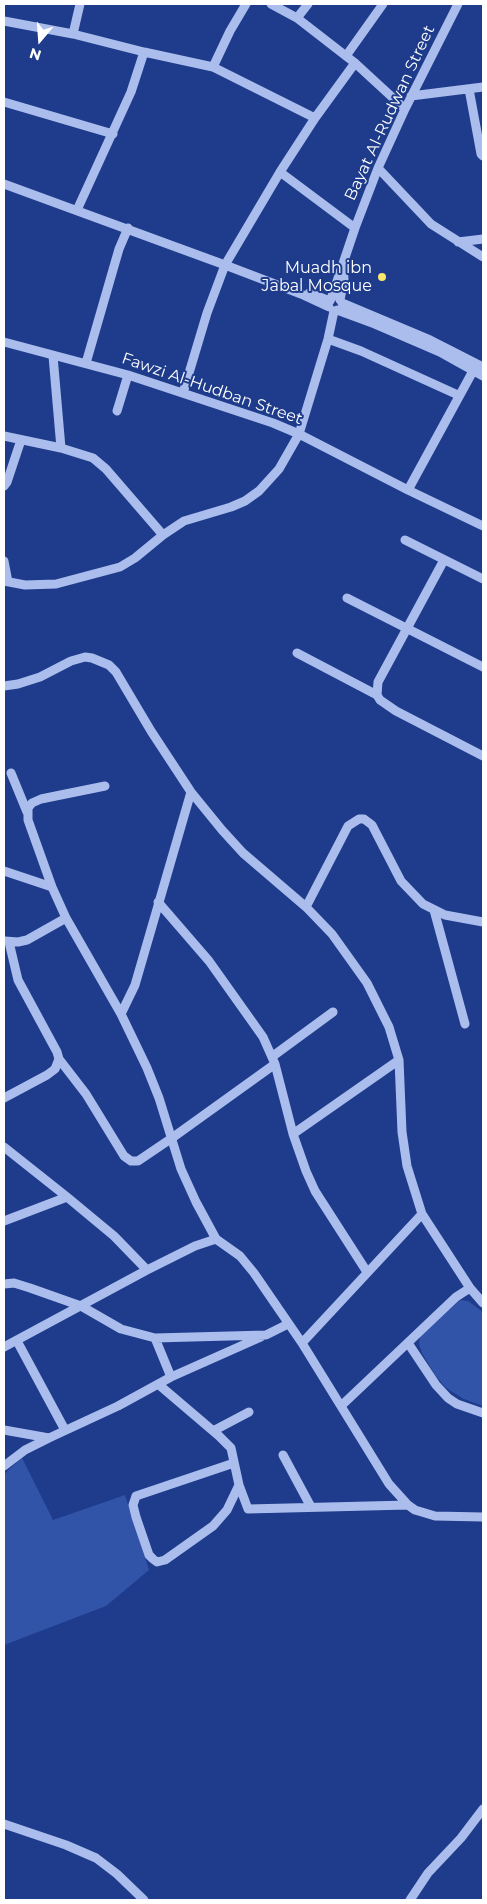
<!DOCTYPE html>
<style>
body{margin:0}
#map{position:relative;width:487px;height:1904px;overflow:hidden;background:#1e3c8b;font-family:Montserrat,sans-serif}
canvas{display:block}
.frame{position:absolute;inset:0;border:5px solid #fff;pointer-events:none}
.north{position:absolute;left:15px;top:15px;width:50px;height:50px;-webkit-text-stroke:4px #1e3c8b;paint-order:stroke;rotate:198deg;font-size:14px;font-weight:700;line-height:20px;text-align:center;color:#fff}
.north::after{content:'';display:block;margin:auto;width:18px;height:22px;background:#fff;clip-path:polygon(50% 0,100% 100%,50% 72%,0 100%)}
</style>
<div id="map">
<canvas width="487" height="1904"></canvas>
<div class="frame"></div>
<div class="north">N</div>
</div>
<script>
const c = document.querySelector('canvas').getContext('2d');
c.lineJoin = 'round';
function fill(path, color) { c.fillStyle = color; c.fill(path, 'evenodd'); }
const shape = rows => new Path2D(rows.map(r => 'M' + r).join(''));
function strokePath(path, color, width, dash) { c.strokeStyle = color; c.lineWidth = width; c.lineCap = dash ? 'butt' : 'round'; c.setLineDash(dash || []); c.stroke(path); }
function label(font, color, halo, rows, align = 'center') {
  c.font = font + ' Montserrat,sans-serif'; c.lineWidth = 4; c.setLineDash([]); c.textBaseline = 'middle'; c.strokeStyle = halo; c.fillStyle = color; for (const [text, x, y, turn = 0] of rows) {
    c.save(); c.translate(x, y); c.rotate((+turn || 0) * Math.PI / 180); c.textAlign = isNaN(turn) ? turn : align; if (halo) c.strokeText(text, 0, 0); c.fillText(text, 0, 0); c.restore();
  }
}
const green = shape([
 [460,1300,468,1301,483,1312,483,1406,464,1399,446,1388,435,1375,422,1353,419,1344,420,1336],
 [22,1458,53,1520,125,1495,149,1570,106,1606,4,1645,4,1474]
]);
const minor = shape([
 [271,4,297,18,355,63,405,109],
 [297,18,308,4],
 [4,21,73,34,144,52,213,67,315,118],
 [73,34,80,4],
 [346,56,383,4],
 [213,67,230,31,246,4],
 [469,89,481,154,483,156],
 [411,96,483,87],
 [4,102,113,134],
 [378,168,431,224,483,257],
 [280,172,355,228],
 [4,184,225,265,301,294,329,307],
 [77,210,131,92,144,52],
 [458,242,483,239],
 [309,293,330,301],
 [331,299,355,228,378,168,405,109,458,4],
 [340,300,344,279,343,266],
 [342,303,430,340,483,367],
 [337,310,375,324,440,352,483,376],
 [328,339,361,351,458,395],
 [4,342,128,375,273,423,299,434,408,490,483,526],
 [53,356,61,448],
 [86,363,119,249,128,228],
 [183,393,207,313,225,265,280,172,315,118,355,63],
 [117,411,128,375],
 [4,436,61,448,93,458,106,469,163,535],
 [4,486,7,482,21,440],
 [408,490,473,371],
 [405,540,483,579],
 [4,561,8,582],
 [4,581,25,585,56,584,120,567,135,558,163,535,184,521,231,507,245,501,259,491,279,469,299,434,328,339,334,311],
 [347,598,483,667],
 [297,653,377,695,380,700,396,711,483,756],
 [4,686,18,684,40,677,71,661,85,657,92,658,109,665,116,672,151,731,191,792,222,830,243,853,306,907,332,934,367,983,389,1027,399,1060,402,1132,407,1166,422,1214,470,1288,483,1303],
 [377,695,378,682,444,560],
 [11,773,27,812],
 [105,786,41,799,32,803,28,808,28,820,52,887,66,918,121,1014,147,1068,159,1098,181,1169,196,1202,216,1239],
 [4,871,52,887],
 [158,902,209,961,263,1037,275,1064,293,1134,306,1171,315,1191,367,1272],
 [306,907,348,826,359,819,364,819,372,825,401,881,423,904,445,915,483,922],
 [434,910,465,1024],
 [5,941,18,942,27,940,66,918],
 [121,1014,135,985,191,792],
 [273,1056,333,1012],
 [59,1059,86,1094,124,1156,131,1161,138,1161,172,1138,275,1064],
 [4,1098,47,1075,55,1069,59,1059,57,1052,18,980,9,942],
 [293,1134,399,1060],
 [4,1147,67,1197,114,1236,147,1270],
 [4,1221,67,1197],
 [4,1284,14,1283,30,1288,81,1306,121,1329,155,1338,266,1335,288,1324],
 [155,1338,171,1377],
 [17,1341,65,1430],
 [302,1343,422,1214],
 [408,1343,436,1385,448,1398,457,1404,483,1413],
 [4,1347,147,1270,195,1246,216,1239,240,1256,254,1273,302,1343,389,1484,408,1505,415,1510,435,1516,483,1517],
 [158,1384,219,1436,231,1448,239,1485,248,1509,408,1505],
 [341,1406,456,1297,470,1288],
 [4,1430,49,1438,118,1406,171,1377,261,1337],
 [213,1431,249,1412],
 [283,1455,311,1507],
 [234,1463,136,1496,133,1505,136,1517,149,1555,153,1559,157,1562,165,1560,213,1526,227,1510,239,1485],
 [4,1466,25,1450,49,1438],
 [4,1824,66,1845,96,1858,117,1874,144,1900],
 [410,1900,428,1873,461,1838,483,1809]
]);
const markers = [
 [382,277,5,"#fbe86a"]
];
const streetNames = [
 ["Bayat Al-Rudwan Street",390,113,-65],
 ["Fawzi Al-Hudban Street",212,389,19]
];
const poiNames = [
 ["Muadh ibn",372,268],
 ["Jabal Mosque",372,286]
];
fill(green, '#3154a9');
strokePath(minor, '#aabdec', 9);
for (const [x, y, r, color] of markers) { const dot = new Path2D(); dot.arc(x, y, r, 0, 2 * Math.PI); c.fillStyle = color; c.fill(dot); strokePath(dot, '#1e3c8b', 2); }
label('16px', '#fff', '#1e3c8b', streetNames);
label('16px', '#fff', '#1e3c8b', poiNames, 'right');
</script>
